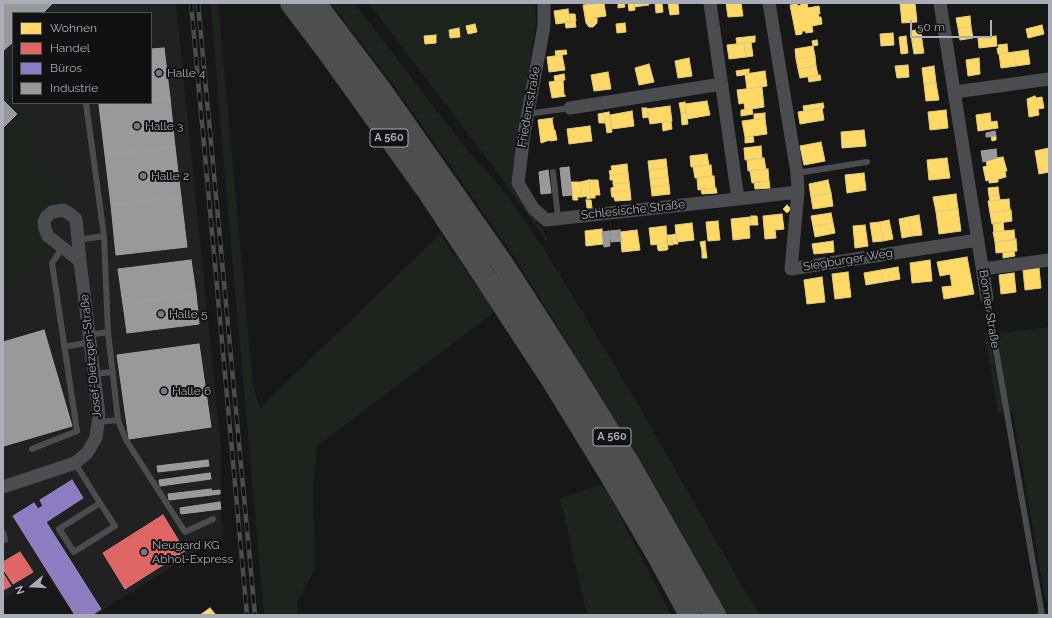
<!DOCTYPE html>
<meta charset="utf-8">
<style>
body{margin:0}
#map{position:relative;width:1052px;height:618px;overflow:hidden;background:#171717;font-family:Raleway,sans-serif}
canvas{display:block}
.frame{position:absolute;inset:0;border:4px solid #a8adb8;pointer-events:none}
.legend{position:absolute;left:12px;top:12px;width:140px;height:92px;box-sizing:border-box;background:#111113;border:1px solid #4d4f55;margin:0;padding:5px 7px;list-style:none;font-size:12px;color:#a8adb8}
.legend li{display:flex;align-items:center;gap:8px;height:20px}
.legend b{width:20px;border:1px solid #4d4f55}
.north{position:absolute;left:12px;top:566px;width:40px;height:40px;-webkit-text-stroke:3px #111113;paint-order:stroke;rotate:252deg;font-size:11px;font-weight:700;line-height:16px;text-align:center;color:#a8adb8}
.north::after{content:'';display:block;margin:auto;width:14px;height:18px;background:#a8adb8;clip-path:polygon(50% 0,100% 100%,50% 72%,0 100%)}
.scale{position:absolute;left:910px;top:20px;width:82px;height:18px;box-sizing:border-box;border:2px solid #a8adb8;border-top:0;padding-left:5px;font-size:12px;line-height:14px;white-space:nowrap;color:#a8adb8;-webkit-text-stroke:3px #111113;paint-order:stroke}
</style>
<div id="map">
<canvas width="1052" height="618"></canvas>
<div class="frame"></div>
<ul class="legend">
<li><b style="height:11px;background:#ffd966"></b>Wohnen</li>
<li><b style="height:11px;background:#e06666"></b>Handel</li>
<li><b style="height:11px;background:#8e7cc3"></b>Büros</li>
<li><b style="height:11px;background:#999"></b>Industrie</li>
</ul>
<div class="north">N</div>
<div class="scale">50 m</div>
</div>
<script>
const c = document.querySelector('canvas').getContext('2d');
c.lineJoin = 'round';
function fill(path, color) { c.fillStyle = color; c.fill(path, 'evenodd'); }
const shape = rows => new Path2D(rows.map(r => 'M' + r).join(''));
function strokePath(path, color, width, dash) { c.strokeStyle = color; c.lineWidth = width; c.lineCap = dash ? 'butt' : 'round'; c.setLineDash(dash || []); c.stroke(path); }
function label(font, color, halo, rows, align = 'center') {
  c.font = font + ' Raleway,sans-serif'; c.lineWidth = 4; c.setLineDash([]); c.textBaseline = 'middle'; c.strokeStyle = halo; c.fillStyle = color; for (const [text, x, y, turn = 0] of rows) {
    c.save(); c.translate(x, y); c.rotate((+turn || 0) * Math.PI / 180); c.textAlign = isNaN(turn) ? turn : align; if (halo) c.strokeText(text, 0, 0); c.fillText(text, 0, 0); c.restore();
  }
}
const built = shape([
 [3,3,176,3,221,449,221,519,224,534,95,615,73,615,47,575,3,599],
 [13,13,151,13,151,103,13,103]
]);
const green = shape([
 [211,3,218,3,253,385,260,408,440,234,494,312,317,446,313,488,315,568,297,603,298,615,264,615,219,109],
 [331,3,354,3,474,159,489,173,509,198,544,249,637,403,739,581,760,615,727,615,640,460,515,258,394,86],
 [369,3,535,3,536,22,513,181,547,238,548,243,494,168],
 [13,55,13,103,31,103,27,106,35,162,71,192,72,205,63,202,55,202,48,205,43,210,38,220,40,233,55,247,3,292,3,65],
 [1049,327,1049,604,1045,599,1013,412,998,414,985,335],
 [604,484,671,615,587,615,560,498]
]);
const homes = shape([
 [604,3,606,16,592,18,592,22,586,23,583,5,604,3],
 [618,3,624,3,625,7,618,8,618,3],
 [628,3,634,3,635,10,629,11,628,3],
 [634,3,648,3,649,5,634,7,634,3],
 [655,3,662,3,663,12,656,13,655,3],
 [668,3,678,3,679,14,670,15,668,3],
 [726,3,741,3,743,16,728,17,726,3],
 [801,3,807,3,808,8,819,6,820,14,818,14,819,17,821,17,822,24,812,26,813,32,806,33,805,31,802,31,802,34,796,35,790,5,797,4,798,6,801,5,801,3],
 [900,3,915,3,917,22,902,23,900,3],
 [568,9,570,22,556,24,554,11,568,9],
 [569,14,575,14,576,21,570,22,569,14],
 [970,16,971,27,958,28,956,18,970,16],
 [592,18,597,18,597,23,593,27,589,27,586,23,592,22,592,18],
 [575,21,576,27,566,28,565,22,575,21],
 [625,23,626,32,617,33,616,24,625,23],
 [475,24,477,32,468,34,466,26,475,24],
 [1042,25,1044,34,1028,38,1026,29,1042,25],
 [971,27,973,38,960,40,958,28,971,27],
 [459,28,460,37,450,38,449,30,459,28],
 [921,29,922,41,912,42,911,31,921,29],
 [893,33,894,45,881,46,880,34,893,33],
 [436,35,436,43,425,44,424,36,436,35],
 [755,36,755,42,737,44,736,38,755,36],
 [906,36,908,53,901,54,899,37,906,36],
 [996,36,997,46,979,48,978,38,996,36],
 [817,40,818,45,813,46,812,41,817,40],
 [922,41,924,53,914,54,912,42,922,41],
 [751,42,753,56,746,57,744,43,751,42],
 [744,43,746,57,729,59,727,45,744,43],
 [1007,44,1008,53,998,54,997,48,999,48,998,45,1007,44],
 [813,46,815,56,796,59,795,49,813,46],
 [566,50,567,54,556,56,555,51,566,50],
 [1028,50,1030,64,1016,66,1014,52,1028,50],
 [1014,52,1016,66,1001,68,999,54,1014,52],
 [562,55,565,70,549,72,547,57,562,55],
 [815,56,816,66,798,69,796,59,815,56],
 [689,58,692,76,678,78,675,61,689,58],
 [979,58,980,74,968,76,966,60,979,58],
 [649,64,654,82,639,85,635,68,649,64],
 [908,65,909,77,897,78,895,66,908,65],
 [816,66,818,75,800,78,798,69,816,66],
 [934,66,936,83,924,84,922,68,934,66],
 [749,69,749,74,737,76,736,71,749,69],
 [765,71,767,86,747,89,745,74,765,71],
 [608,72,611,89,594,91,591,75,608,72],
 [564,74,565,80,555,81,554,76,564,74],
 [820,75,821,80,809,82,808,77,820,75],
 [563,80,564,95,566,96,552,98,549,82,563,80],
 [936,83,939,100,926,101,924,84,936,83],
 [762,87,764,107,745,110,744,103,739,104,737,90,762,87],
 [1035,96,1036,98,1042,97,1044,108,1038,109,1039,115,1029,117,1027,99,1035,96],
 [707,101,710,115,687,119,685,104,707,101],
 [685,102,686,112,681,113,679,103,685,102],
 [823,103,824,108,804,111,803,106,823,103],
 [670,106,672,121,650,124,647,109,670,106],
 [642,108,647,108,649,117,643,118,642,108],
 [822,108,824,120,800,124,798,112,822,108],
 [752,109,753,114,741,116,741,110,752,109],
 [946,110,948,128,930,130,928,112,946,110],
 [632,111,634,126,612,129,610,115,632,111],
 [609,112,612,132,607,133,604,113,609,112],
 [686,112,688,124,682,125,681,113,686,112],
 [604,113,605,123,599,123,598,114,604,113],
 [765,113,765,118,754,120,754,114,765,113],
 [990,113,991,122,997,121,998,128,978,131,976,115,990,113],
 [553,118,552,119,554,130,555,130,557,140,550,141,550,140,541,143,538,120,553,118],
 [765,118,767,134,745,137,742,121,765,118],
 [671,121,672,129,663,131,662,122,671,121],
 [590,126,592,141,569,144,567,129,590,126],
 [864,130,866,146,842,148,841,132,864,130],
 [753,136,754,142,745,143,745,137,753,136],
 [991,136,996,136,996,140,992,141,991,136],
 [821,142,825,161,804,165,800,146,821,142],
 [761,146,762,158,745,160,744,148,761,146],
 [1049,148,1049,172,1039,174,1035,151,1049,148],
 [707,154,709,165,691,167,690,156,707,154],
 [1003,157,1007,171,1005,171,1006,177,998,179,998,182,989,183,989,180,986,181,983,167,987,166,986,160,1003,157],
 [764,158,766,169,748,171,747,160,764,158],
 [947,158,950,178,929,180,927,160,947,158],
 [666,159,667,168,649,170,648,161,666,159],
 [627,164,628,173,610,175,609,171,612,170,611,166,627,164],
 [711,165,712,176,695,178,693,167,711,165],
 [667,168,668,177,650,179,649,170,667,168],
 [768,169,769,181,752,183,750,171,768,169],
 [628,173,629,182,613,184,613,180,610,180,610,175,628,173],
 [864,173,866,190,847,193,845,175,864,173],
 [714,176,715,188,698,190,697,178,714,176],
 [668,177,669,185,651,187,650,179,668,177],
 [589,180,598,180,600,195,595,195,595,198,591,198,589,180],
 [589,180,591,198,587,199,587,196,582,197,580,182,589,180],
 [828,180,831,193,811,197,809,184,828,180],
 [769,181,770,188,755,189,754,182,769,181],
 [571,182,580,182,582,197,577,197,578,200,573,200,571,182],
 [629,182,630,190,611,192,611,188,614,187,613,184,629,182],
 [669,185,670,194,652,196,651,187,669,185],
 [998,187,999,195,989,196,988,188,998,187],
 [716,188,717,193,702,194,701,189,716,188],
 [630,190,631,200,615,201,614,197,612,197,611,192,630,190],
 [831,193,833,206,813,209,811,197,831,193],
 [956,194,958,209,936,212,933,197,956,194],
 [999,195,1000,200,990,201,989,196,999,195],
 [1009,199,1010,210,990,213,988,201,1009,199],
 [586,200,591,200,592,208,587,208,586,200],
 [787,205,791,209,787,213,783,209,787,205],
 [958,209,961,231,939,234,936,212,958,209],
 [1011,210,1012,221,992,224,990,213,1011,210],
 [831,213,833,223,813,226,811,216,831,213],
 [782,214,784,229,775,230,776,238,765,239,763,216,782,214],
 [919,215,922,235,912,236,909,217,919,215],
 [751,216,757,216,758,225,751,225,751,216],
 [750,217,751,225,749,226,750,238,733,240,731,219,750,217],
 [909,217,912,236,902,238,899,219,909,217],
 [889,220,893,239,883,241,880,222,889,220],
 [718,221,720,240,708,241,706,222,718,221],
 [880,222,883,241,873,242,870,223,880,222],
 [1003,222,1004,231,994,232,993,223,1003,222],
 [692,223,694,240,677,242,675,225,692,223],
 [833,223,835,233,815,237,813,226,833,223],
 [865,225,868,246,855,248,853,226,865,225],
 [666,226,667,243,651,245,649,228,666,226],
 [602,229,603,244,586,246,585,231,602,229],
 [637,230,640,250,622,252,620,232,637,230],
 [1014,230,1015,240,995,242,993,232,1014,230],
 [676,234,678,244,672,244,671,235,676,234],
 [667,235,671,235,673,245,668,245,667,235],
 [1016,239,1017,251,996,253,995,242,1016,239],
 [705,241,706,251,702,251,700,242,705,241],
 [833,241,834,252,814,254,812,244,833,241],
 [667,243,668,249,667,250,659,251,658,250,657,244,667,243],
 [702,251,706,251,707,258,702,258,702,251],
 [1014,251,1015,256,1003,258,1003,252,1014,251],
 [967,257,974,294,944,299,942,287,952,286,950,274,940,276,937,262,967,257],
 [930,260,932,281,912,283,910,263,930,260],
 [898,267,900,279,883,282,881,270,898,267],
 [1039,268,1041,288,1025,290,1023,270,1039,268],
 [881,270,883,282,866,285,864,273,881,270],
 [848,272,851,297,835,299,832,274,848,272],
 [1014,273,1016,292,1001,294,999,275,1014,273],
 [822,277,825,302,807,304,804,280,822,277],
 [210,608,216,615,200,615,210,608]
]);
const shops = shape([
 [163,515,185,551,125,589,103,553,163,515],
 [20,552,33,572,13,584,3,569,3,562,20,552],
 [3,573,11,586,3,590,3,573]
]);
const offices = shape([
 [72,480,83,498,46,522,101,609,92,615,75,615,13,516,34,503,38,509,41,507,43,506,40,500,72,480]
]);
const industry = shape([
 [3,3,53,3,43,13,13,13,13,42,3,51,3,3],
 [164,48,170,98,151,100,151,49,164,48],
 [170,98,175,147,105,155,99,105,121,103,151,103,151,100,170,98],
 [3,100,17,114,3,128,3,100],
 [99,103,121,103,99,105,99,103],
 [995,131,996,136,986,137,986,133,995,131],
 [175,147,181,197,111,205,105,155,175,147],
 [996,149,997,158,983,162,981,151,996,149],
 [569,167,572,195,563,196,560,168,569,167],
 [548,170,551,193,541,194,539,172,548,170],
 [181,197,187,247,116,255,111,205,181,197],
 [620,230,621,241,611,242,610,231,620,230],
 [609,231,610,246,604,247,602,232,609,231],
 [191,260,196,294,123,304,118,269,191,260],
 [196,294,199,324,127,333,123,304,196,294],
 [44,330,72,426,4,446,3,441,3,342,44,330],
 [199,344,211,427,129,439,117,355,199,344],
 [208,460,209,466,158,472,157,466,208,460],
 [210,473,211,479,160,486,159,480,210,473],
 [211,489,211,491,220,490,220,494,169,500,168,494,211,489],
 [220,502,221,509,181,514,180,508,220,502]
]);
const lane = shape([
 [527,114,570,108],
 [553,172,558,218],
 [797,173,867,162],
 [104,236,108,332,118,420,126,440,185,532,213,519],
 [78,240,104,236,86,103],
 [987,298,1042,615,1040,615],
 [89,335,108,332],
 [64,347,90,342],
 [94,374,113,372],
 [98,422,118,420],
 [32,449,77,431,52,263,63,247],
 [75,463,100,503,115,526,74,552,59,529,100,503],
 [3,532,5,540]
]);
const street = shape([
 [544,3,544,26,524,134,518,183,533,208,546,220,738,199,710,3],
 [769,3,797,173,798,192,791,269,978,240],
 [940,3,987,298],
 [955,92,1049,79],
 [570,108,722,84],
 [738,199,798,192],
 [983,269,1049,260],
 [3,487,75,463,87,453,96,438,99,415,80,261,76,219,70,214,63,210,52,212,47,216,44,222,45,229,48,236,80,261]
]);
const highway = shape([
 [291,3,329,53,427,190,484,276,552,380,611,476,659,558,690,615],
 [315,3,383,93,502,263,574,375,628,462,715,615]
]);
const rail = shape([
 [191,3,247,615],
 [198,3,255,615]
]);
const markers = [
 [159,73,4,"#757880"],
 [137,126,4,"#757880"],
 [143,176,4,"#757880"],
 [161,314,4,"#757880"],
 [164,391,4,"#757880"],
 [144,552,4,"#757880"]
];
const shields = [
 [389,138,38],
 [612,437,38]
];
const shieldNames = [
 ["A 560",389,138],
 ["A 560",612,437]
];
const poiNames = [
 ["Halle 4",167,73],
 ["Halle 3",145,126],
 ["Halle 2",151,176],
 ["Halle 5",169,314],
 ["Halle 6",172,391],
 ["Neugard KG",152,545],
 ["Abhol-Express",152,559]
];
const streetNames = [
 ["Friedensstraße",529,107,-80],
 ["Schlesische Straße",633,210,-6],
 ["Siegburger Weg",848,260,-9],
 ["Bonner Straße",989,309,81],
 ["Josef-Dietzgen-Straße",91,356,-96]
];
fill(built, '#212123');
fill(green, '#1d241e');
fill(homes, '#ffd966');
strokePath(homes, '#e5cc7f', 1);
fill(shops, '#e06666');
strokePath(shops, '#cf7b7f', 1);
fill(offices, '#8e7cc3');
strokePath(offices, '#968bc0', 1);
fill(industry, '#999');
strokePath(industry, '#9e9fa2', 1);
strokePath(lane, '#4b4c50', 6);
strokePath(street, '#4b4c50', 13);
strokePath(highway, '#4e4e51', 22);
strokePath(rail, '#4b4c4f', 4.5);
strokePath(rail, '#111113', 3, [9]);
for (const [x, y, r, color] of markers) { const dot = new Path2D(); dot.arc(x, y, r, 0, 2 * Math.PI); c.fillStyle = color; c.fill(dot); strokePath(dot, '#111113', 1.5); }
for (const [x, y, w] of shields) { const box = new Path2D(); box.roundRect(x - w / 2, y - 9, w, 18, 3); c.fillStyle = '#111113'; c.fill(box); strokePath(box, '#a8adb8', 1); }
label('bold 11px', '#a8adb8', null, shieldNames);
label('12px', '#a8adb8', '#111113', poiNames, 'left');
label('12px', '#a8adb8', '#111113', streetNames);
</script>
